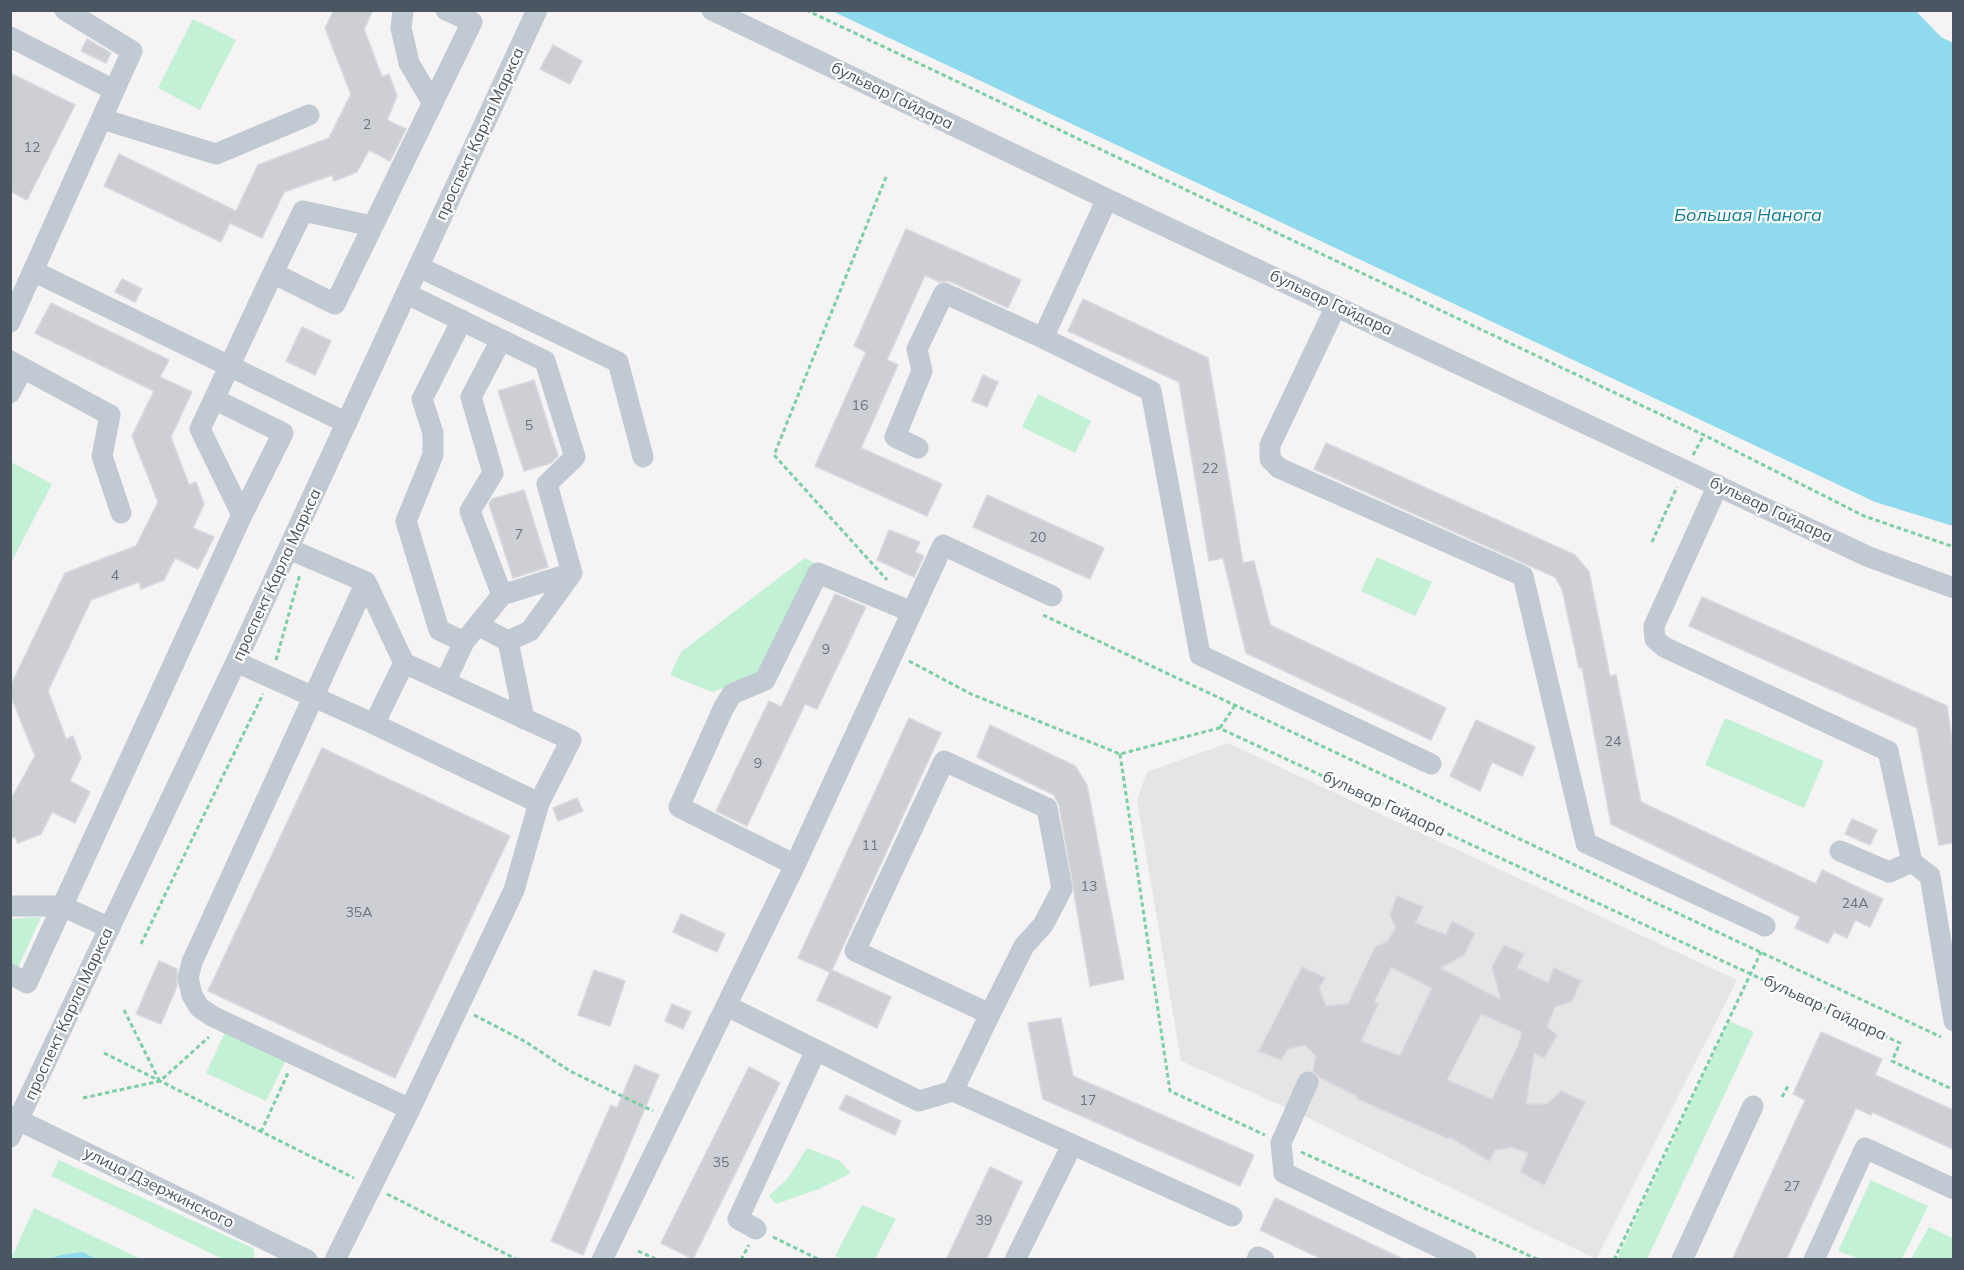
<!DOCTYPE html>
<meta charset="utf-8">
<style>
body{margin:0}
#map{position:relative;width:1964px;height:1270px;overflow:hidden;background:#f5f3f3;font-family:Mulish,sans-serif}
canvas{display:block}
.frame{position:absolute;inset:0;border:12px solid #4a5661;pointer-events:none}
</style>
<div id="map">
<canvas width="1964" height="1270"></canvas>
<div class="frame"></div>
</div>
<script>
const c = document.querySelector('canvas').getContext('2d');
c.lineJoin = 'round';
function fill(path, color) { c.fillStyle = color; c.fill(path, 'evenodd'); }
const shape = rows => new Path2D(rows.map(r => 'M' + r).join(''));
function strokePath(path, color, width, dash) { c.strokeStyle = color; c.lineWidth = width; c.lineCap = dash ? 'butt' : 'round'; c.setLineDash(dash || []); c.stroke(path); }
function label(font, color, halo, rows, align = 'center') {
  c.font = font + ' Mulish,sans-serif'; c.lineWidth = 4.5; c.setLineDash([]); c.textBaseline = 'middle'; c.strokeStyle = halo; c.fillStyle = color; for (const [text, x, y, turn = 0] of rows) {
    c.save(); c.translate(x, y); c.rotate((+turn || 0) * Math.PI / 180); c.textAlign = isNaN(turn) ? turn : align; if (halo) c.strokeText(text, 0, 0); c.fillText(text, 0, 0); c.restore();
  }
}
const education = shape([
 [1228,743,1737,980,1596,1259,1294,1111,1181,1061,1137,800,1147,772]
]);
const green = shape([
 [193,19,236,40,200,110,158,88],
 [1038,394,1091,421,1075,453,1022,427],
 [11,462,52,484,11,563,10,462],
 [1377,557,1432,582,1415,616,1361,591],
 [805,558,814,563,762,674,712,692,670,675,681,652],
 [1725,718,1824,761,1804,808,1705,765],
 [41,917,18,968,11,964,11,919],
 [1729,1021,1754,1032,1647,1259,1617,1259],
 [226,1030,287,1058,266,1101,206,1073],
 [807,1148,840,1161,851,1173,819,1189,776,1204,769,1196,788,1178],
 [59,1160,253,1248,255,1259,223,1259,51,1176],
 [1871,1180,1928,1206,1902,1259,1860,1259,1838,1251],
 [862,1205,896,1219,875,1259,843,1259,835,1256],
 [34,1208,141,1259,96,1259,83,1252,50,1260,11,1259],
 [1929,1227,1953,1238,1953,1259,1911,1259]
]);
const water = shape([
 [832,11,1916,11,1941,37,1953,43,1953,526,1875,502],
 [83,1252,96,1259,50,1259,61,1255]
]);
const building = shape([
 [334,10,373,10,364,29,382,77,389,74,397,96,387,120,406,129,390,161,369,150,357,172,334,181,332,175,284,192,262,238,230,223,221,242,104,186,119,154,236,211,258,165,329,138,351,94,325,28,334,10],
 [87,39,111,53,106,63,81,51,87,39],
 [553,45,582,61,570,84,540,69,553,45],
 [10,73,75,105,27,200,10,191,10,73],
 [906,229,1021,280,1008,308,949,281,939,282,925,275,887,360,898,365,861,448,942,484,927,516,815,466,866,352,854,346,906,229],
 [122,279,142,289,135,302,115,292,122,279],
 [1083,299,1208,358,1243,563,1254,561,1270,625,1446,708,1431,740,1246,653,1223,558,1209,561,1179,382,1068,331,1083,299],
 [51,303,169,360,160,377,192,392,171,437,189,485,196,482,204,504,193,528,214,537,198,569,175,558,164,580,141,589,139,582,91,600,48,691,66,739,73,736,81,758,70,781,90,792,75,823,52,812,41,834,18,843,15,837,10,838,10,801,35,756,10,694,10,687,65,573,136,546,158,502,132,436,154,391,35,333,51,303],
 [302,327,331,341,315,375,286,361,302,327],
 [983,375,998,382,987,407,972,401,983,375],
 [534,380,558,456,551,463,524,471,498,391,534,380],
 [1326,443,1575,555,1589,572,1610,676,1616,675,1641,802,1816,884,1822,870,1883,899,1870,927,1855,920,1847,938,1834,932,1828,943,1795,928,1800,917,1611,824,1582,668,1579,668,1562,589,1555,577,1314,469,1326,443],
 [524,490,548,567,513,578,489,504,492,499,524,490],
 [987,495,1104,548,1090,579,973,527,987,495],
 [889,530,920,542,915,552,924,556,914,577,877,560,889,530],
 [835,594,866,607,817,709,805,704,747,826,716,811,769,701,781,707,835,594],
 [1702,597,1947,706,1953,746,1953,843,1939,845,1917,728,1689,626,1702,597],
 [909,718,941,733,832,970,891,997,877,1028,817,1000,830,972,798,958,909,718],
 [1476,720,1535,747,1522,776,1492,762,1480,791,1450,776,1476,720],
 [990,725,1075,766,1087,785,1124,979,1090,986,1059,805,1054,795,977,757,990,725],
 [322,748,510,836,395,1078,208,991,322,748],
 [577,798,583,811,558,821,553,808,577,798],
 [1852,819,1877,830,1870,845,1845,834,1852,819],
 [1397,896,1423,907,1415,923,1446,935,1452,921,1475,933,1464,955,1440,968,1501,1000,1492,967,1504,945,1524,954,1517,968,1548,983,1554,968,1581,981,1572,1001,1555,1007,1547,1027,1557,1035,1544,1058,1534,1053,1526,1104,1547,1104,1561,1091,1585,1102,1544,1185,1521,1172,1528,1153,1511,1147,1495,1150,1489,1161,1450,1137,1449,1139,1356,1098,1357,1096,1319,1077,1313,1071,1316,1056,1305,1045,1288,1049,1281,1060,1259,1051,1302,967,1325,978,1319,988,1326,1006,1348,1004,1375,947,1387,942,1396,928,1390,915,1397,896],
 [1391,967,1432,988,1400,1056,1361,1041,1378,1004,1374,1002,1391,967],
 [1481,1014,1522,1032,1518,1046,1492,1099,1447,1080,1481,1014],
 [681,914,725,934,717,952,673,932,681,914],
 [159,961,177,969,177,986,161,1024,136,1014,159,961],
 [594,970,625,981,610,1026,578,1015,594,970],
 [672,1004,691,1012,683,1029,665,1021,672,1004],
 [1061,1018,1073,1076,1254,1155,1240,1186,1043,1099,1028,1023,1061,1018],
 [1821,1032,1882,1059,1875,1075,1953,1110,1953,1149,1872,1112,1871,1115,1856,1108,1786,1260,1732,1260,1805,1100,1793,1094,1821,1032],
 [635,1065,659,1075,583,1255,551,1241,611,1105,617,1108,635,1065],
 [749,1067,780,1083,693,1259,661,1243,749,1067],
 [846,1095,901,1121,895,1135,839,1109,846,1095],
 [990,1167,1022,1182,986,1260,946,1260,990,1167],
 [1275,1198,1405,1260,1324,1260,1260,1230,1275,1198]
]);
const path = shape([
 [806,10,1704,435,1864,516,1954,547],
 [886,177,774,455,887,580],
 [1693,455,1704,435],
 [1652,542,1677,487],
 [1043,615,1941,1037],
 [276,660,300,574],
 [909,661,971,694,1120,754,1219,728,1900,1043,1892,1061,1954,1090],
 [1220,728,1236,704],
 [1120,754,1170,1091,1265,1135],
 [141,944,263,694],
 [124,1010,159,1080],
 [474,1015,526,1042,570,1071,653,1111],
 [104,1053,354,1178],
 [1782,1097,1788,1086],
 [83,1098,160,1081,209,1037],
 [261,1132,288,1073],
 [1301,1152,1539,1260],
 [387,1194,518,1260],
 [773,1237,820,1260],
 [638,1251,658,1260],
 [741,1260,749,1245],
 [1614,1260,1761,952]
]);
const minor = shape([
 [403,10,401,28,409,63,432,102],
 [712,10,1107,199,1869,557,1954,588],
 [10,37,114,90],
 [102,119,216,154,309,115],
 [1107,199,1043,338,1151,391,1200,655,1431,764],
 [372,226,303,211,273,273,335,304,472,22,446,10],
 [419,267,618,362,643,457],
 [33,271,347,423],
 [407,294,545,361,575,457,547,484,572,573,530,631,508,641],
 [1336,306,1270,445,1270,459,1279,468,1523,576,1586,843,1765,926],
 [462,320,422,399,433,433,433,455,406,521,439,630,464,642,502,595,470,511,493,473,471,397,501,340],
 [10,322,132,51,65,10],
 [10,361,110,415,102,456,121,513],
 [10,393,23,368],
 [918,448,895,437,922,371,917,349,944,293,1043,338],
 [1718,485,1654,626,1655,639,1664,647,1888,751,1912,862,1930,876,1954,1021],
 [242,515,200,429,273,273],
 [289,549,366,582,404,663,571,740,539,803,514,890,410,1109,212,1016,199,1007,192,995,188,978,192,962,366,582],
 [502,595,572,573],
 [479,626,508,641,524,719],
 [236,662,374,724],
 [404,663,374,724,539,803],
 [445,682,464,642],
 [1840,851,1889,872,1912,862],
 [795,865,679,807,723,709,732,694,765,680,818,573,912,612],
 [10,906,62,906,110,928],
 [10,974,27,983,242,515,283,433,214,399],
 [727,1006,919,1101,953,1091,1232,1216],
 [1308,1082,1281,1143,1284,1173,1466,1260],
 [953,1091,990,1014,855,951,944,761,1047,808,1062,889,1043,925,1024,946,990,1014],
 [10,1116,307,1260],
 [10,1137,236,662,537,10],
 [756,1229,738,1219,816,1050],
 [335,1260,410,1109],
 [602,1260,795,865,943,545,1052,596],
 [1015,1260,1072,1145],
 [1257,1260,1258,1257,1264,1260],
 [1682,1260,1753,1106],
 [1814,1260,1865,1148,1954,1189]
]);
const numberNames = [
 ["2",367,125],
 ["12",32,148],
 ["16",860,406],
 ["5",529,426],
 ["22",1210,469],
 ["7",519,535],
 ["20",1038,538],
 ["4",115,576],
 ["9",826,650],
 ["24",1613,742],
 ["9",758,764],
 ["11",870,846],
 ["13",1089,887],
 ["24А",1855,904],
 ["35А",359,913],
 ["17",1088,1101],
 ["35",721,1163],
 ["27",1792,1187],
 ["39",984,1221]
];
const streetNames = [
 ["бульвар Гайдара",892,96,26],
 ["проспект Карла Маркса",480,134,-65],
 ["бульвар Гайдара",1331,303,25],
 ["бульвар Гайдара",1771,510,25],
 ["проспект Карла Маркса",277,575,-65],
 ["бульвар Гайдара",1384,804,25],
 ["бульвар Гайдара",1825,1008,25],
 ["проспект Карла Маркса",69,1014,-65],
 ["улица Дзержинского",159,1188,26]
];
const waterNames = [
 ["Большая Нанога",1748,216]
];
fill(education, '#e6e4e5');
fill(green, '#c3f1d5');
fill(water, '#90daee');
fill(building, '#cdcfd5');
strokePath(building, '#d7d9de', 1.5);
strokePath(path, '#7ad0a6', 3, [4.5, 3]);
strokePath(minor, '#c1cad2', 21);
label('14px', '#6b747e', null, numberNames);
label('16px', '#4a5661', '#fff', streetNames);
label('italic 18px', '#0c7c9b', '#fff', waterNames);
</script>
